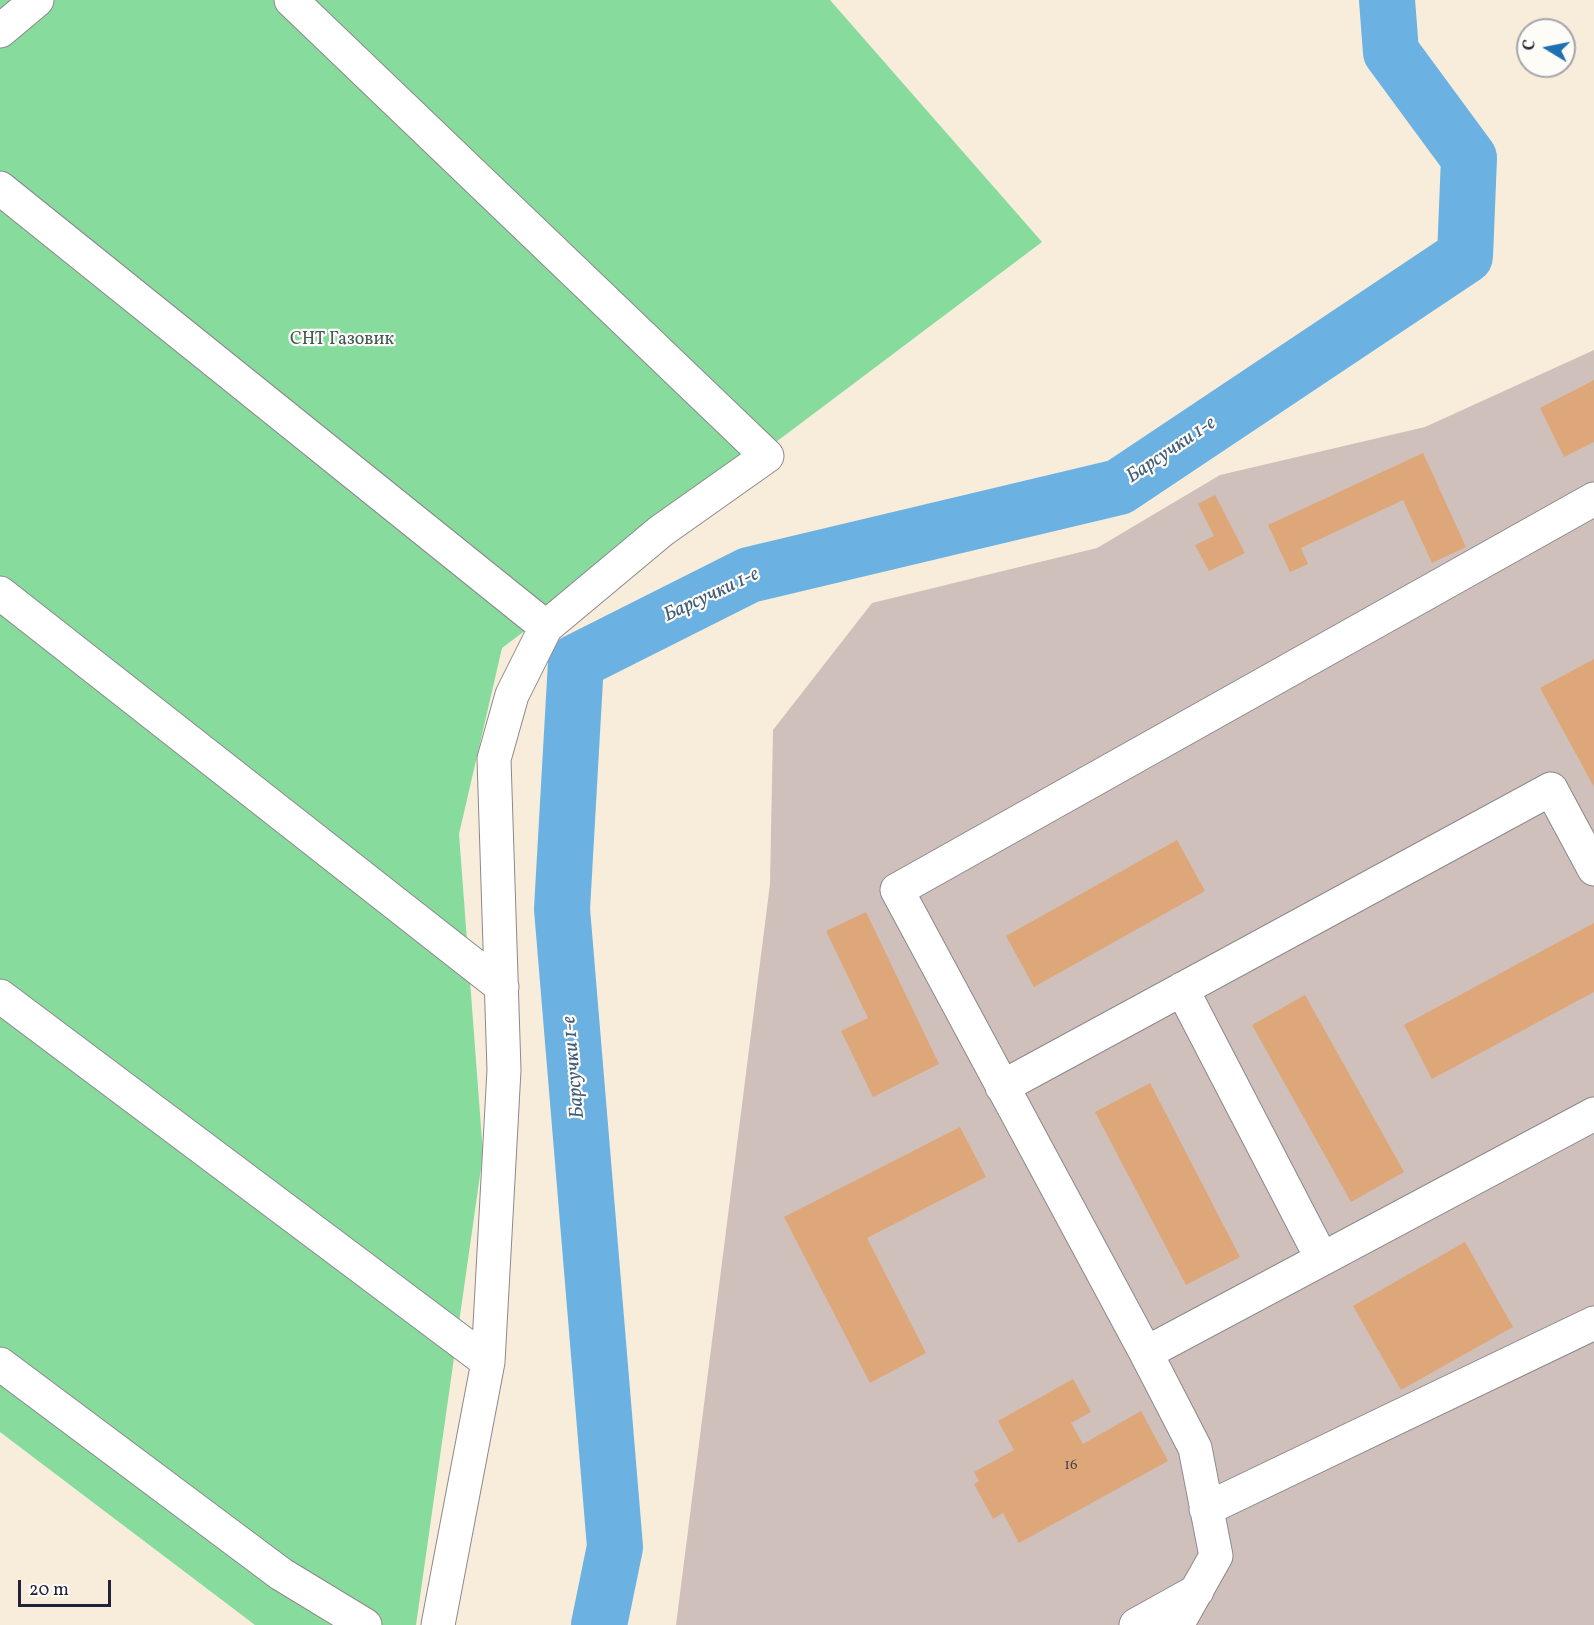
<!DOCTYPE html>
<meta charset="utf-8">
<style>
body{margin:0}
#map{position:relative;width:1594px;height:1625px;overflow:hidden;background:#f8eddb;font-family:Vollkorn,serif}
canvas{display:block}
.north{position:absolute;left:1516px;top:18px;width:60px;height:60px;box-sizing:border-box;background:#fdfcf7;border:2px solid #a5a5ac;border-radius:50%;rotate:280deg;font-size:16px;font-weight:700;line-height:24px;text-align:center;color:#22223b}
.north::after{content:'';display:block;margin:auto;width:21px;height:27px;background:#1f6fb2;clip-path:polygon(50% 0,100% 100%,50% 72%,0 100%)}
.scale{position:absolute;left:18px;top:1580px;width:93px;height:27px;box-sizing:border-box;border:3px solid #22223b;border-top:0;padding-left:8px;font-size:18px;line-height:21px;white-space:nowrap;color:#22223b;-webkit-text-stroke:4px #fdfcf7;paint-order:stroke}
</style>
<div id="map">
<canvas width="1594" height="1625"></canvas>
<div class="north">С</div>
<div class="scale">20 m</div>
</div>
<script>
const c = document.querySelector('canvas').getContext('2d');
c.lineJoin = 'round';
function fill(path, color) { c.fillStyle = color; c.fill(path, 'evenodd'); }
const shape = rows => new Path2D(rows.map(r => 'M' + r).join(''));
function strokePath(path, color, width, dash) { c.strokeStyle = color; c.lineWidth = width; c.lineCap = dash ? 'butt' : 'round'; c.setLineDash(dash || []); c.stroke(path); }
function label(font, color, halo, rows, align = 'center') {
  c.font = font + ' Vollkorn,serif'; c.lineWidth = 4.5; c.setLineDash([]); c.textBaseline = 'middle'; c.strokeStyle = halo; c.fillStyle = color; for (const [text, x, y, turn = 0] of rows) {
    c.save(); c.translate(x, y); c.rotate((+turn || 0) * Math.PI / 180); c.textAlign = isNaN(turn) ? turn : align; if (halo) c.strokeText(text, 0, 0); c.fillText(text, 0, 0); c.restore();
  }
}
const industrial = shape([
 [1594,350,1594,1625,676,1625,770,884,773,730,872,603,1097,548,1220,475,1425,427]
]);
const green = shape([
 [0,0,830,0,1042,242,502,648,459,834,483,1154,416,1625,255,1625,0,1432]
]);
const river = shape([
 [599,1625,615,1547,562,909,576,662,749,575,1119,487,1465,256,1469,158,1391,52,1387,0]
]);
const building = shape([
 [1594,380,1594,442,1564,457,1540,408],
 [1423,453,1466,547,1432,563,1403,500,1301,548,1308,564,1290,572,1268,525],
 [1215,495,1245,553,1209,571,1195,545,1214,536,1198,504],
 [1594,659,1594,787,1540,688],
 [1177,840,1205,891,1034,987,1006,936],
 [866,912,939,1064,873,1097,841,1031,868,1018,826,931],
 [1594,923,1594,992,1432,1079,1404,1025],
 [1305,995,1404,1172,1351,1202,1252,1025],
 [1150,1083,1240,1257,1186,1285,1095,1112],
 [960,1127,986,1177,867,1238,926,1353,870,1383,784,1217],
 [1465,1242,1513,1327,1401,1390,1353,1306],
 [1073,1379,1091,1412,1071,1423,1083,1444,1141,1411,1168,1461,1019,1543,1003,1513,993,1519,974,1484,979,1481,974,1472,1014,1450,998,1421]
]);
const minor = shape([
 [291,0,767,456,661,531,546,627,512,695,494,759,504,1070,488,1362,438,1625],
 [0,31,37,0],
 [0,188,546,627],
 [0,593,502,987],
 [1182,989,1322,1259],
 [0,996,488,1362],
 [1002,1087,1551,789,1594,869],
 [1146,1353,897,890,1594,499],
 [0,1364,281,1574,365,1625],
 [1206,1509,1594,1323],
 [1136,1625,1197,1591],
 [1177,1625,1216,1556,1195,1448,1146,1353,1594,1114]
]);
const numberNames = [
 ["16",1071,1466]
];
const parkNames = [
 ["СНТ Газовик",342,341]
];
const waterNames = [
 ["Барсучки 1-е",1172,451,-34],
 ["Барсучки 1-е",712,596,-25],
 ["Барсучки 1-е",575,1067,-95]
];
fill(industrial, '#cfc0bb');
fill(green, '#86db9d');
strokePath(river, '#6bb2e2', 56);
fill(building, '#dea779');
strokePath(minor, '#8d888b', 35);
strokePath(minor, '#fff', 33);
label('15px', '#51434a', null, numberNames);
label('18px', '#405a58', '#fdfcf7', parkNames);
label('italic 20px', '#3f5c7e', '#fdfcf7', waterNames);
</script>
